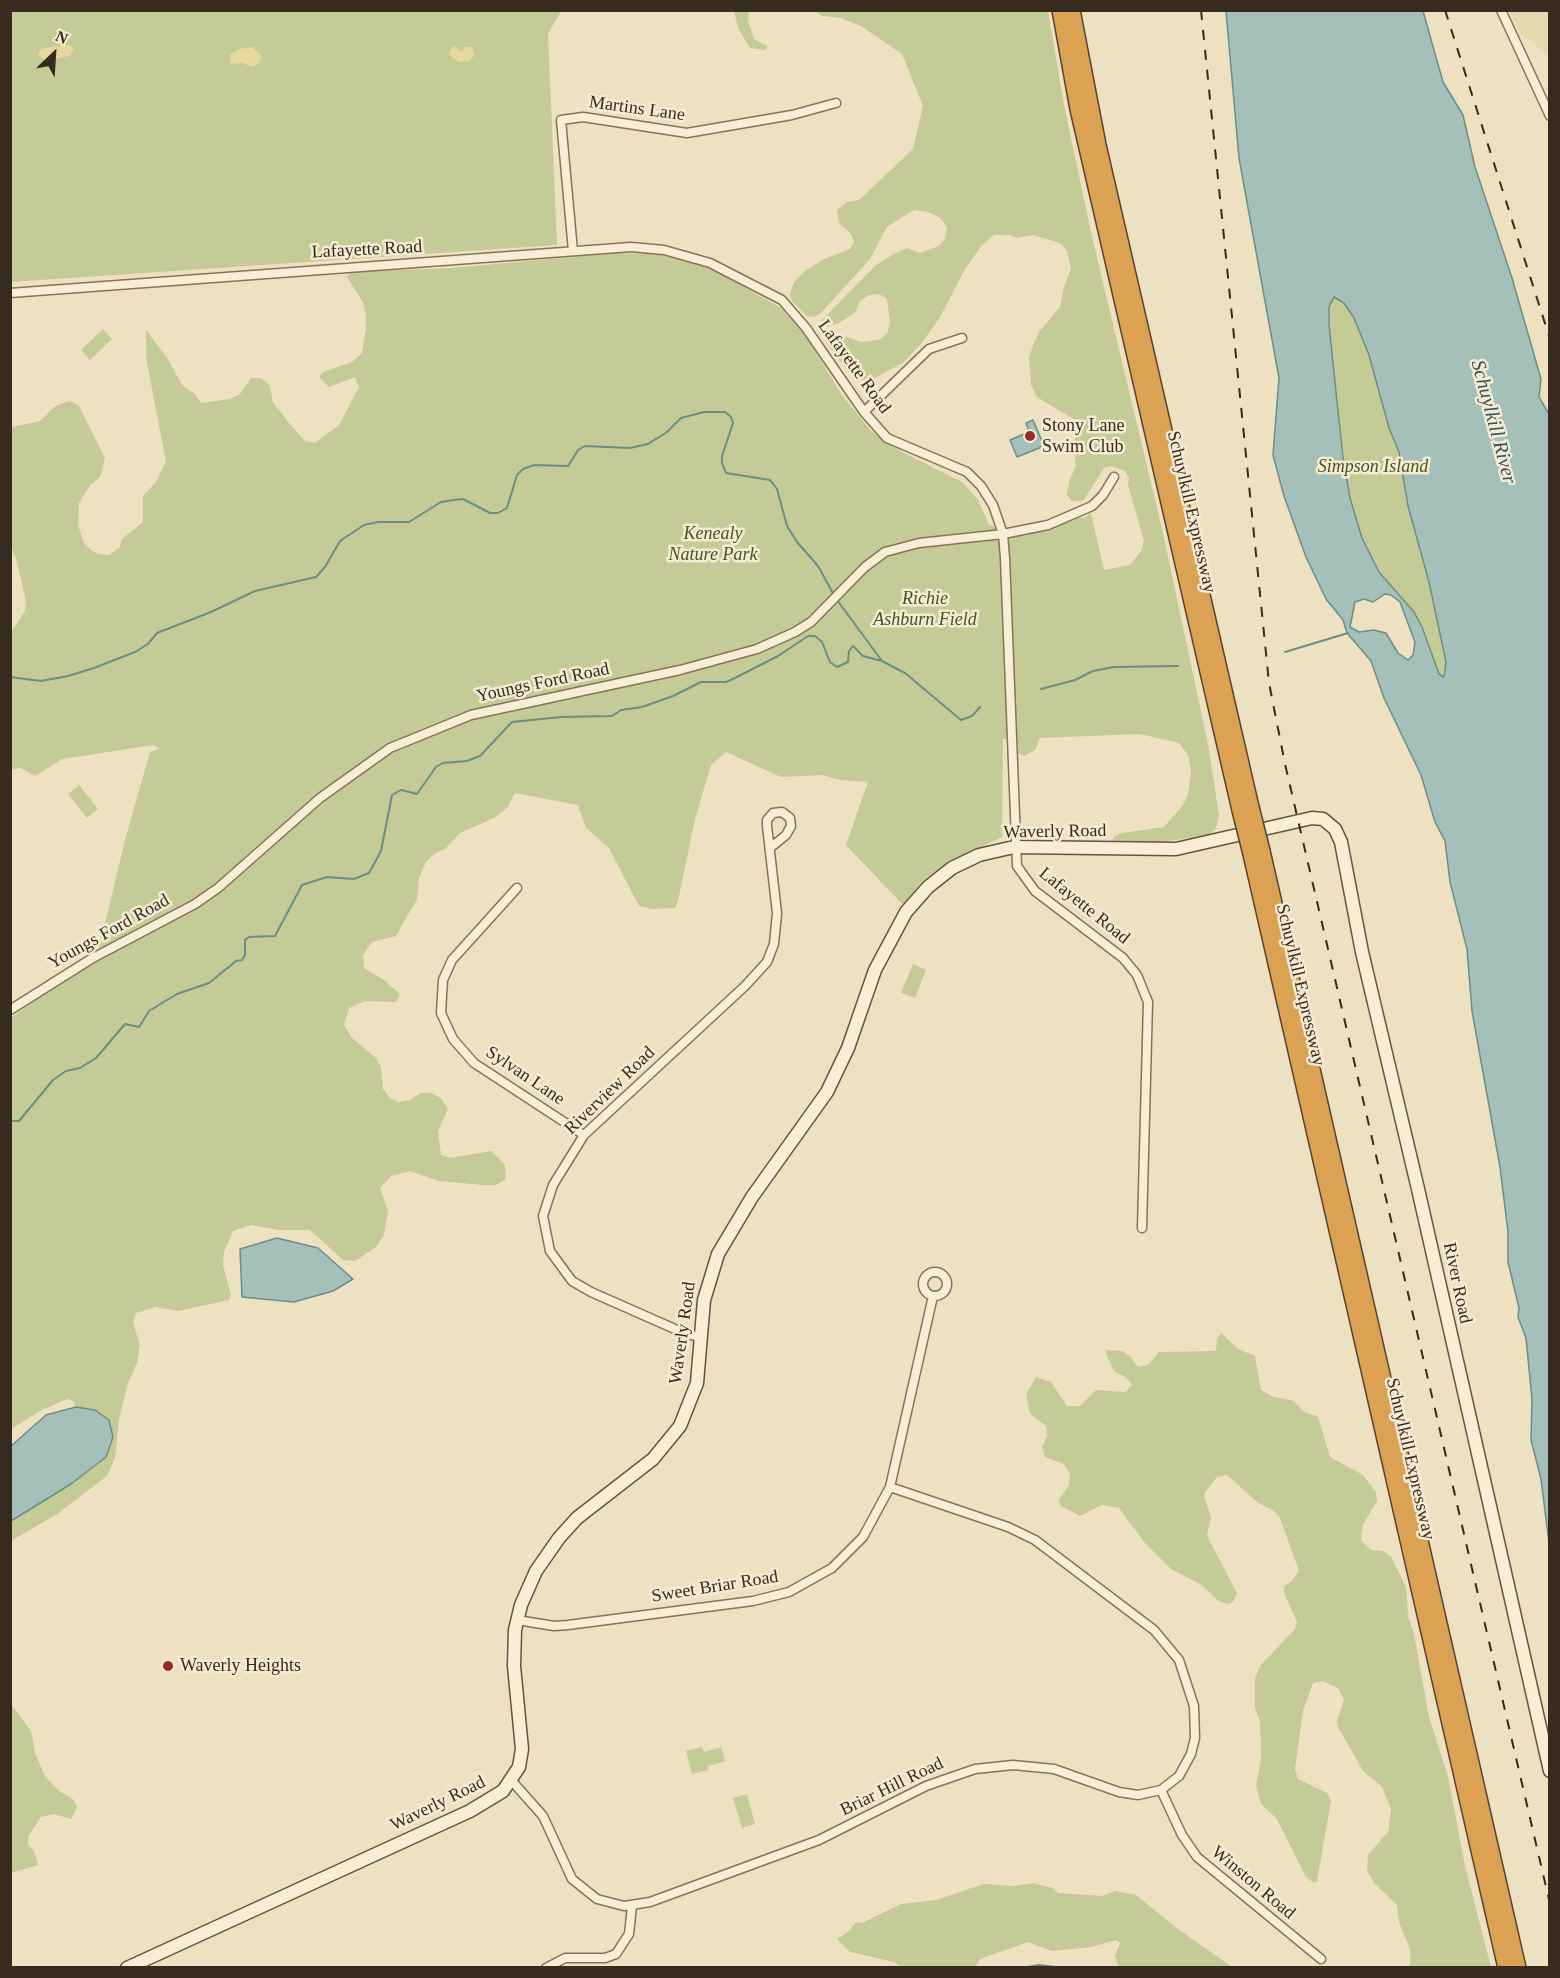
<!DOCTYPE html>
<style>
body{margin:0}
#map{position:relative;width:1560px;height:1978px;overflow:hidden;background:#ede1c2;font-family:Georgia,serif}
canvas{display:block}
.frame{position:absolute;inset:0;border:12px solid #372a1e;pointer-events:none}
.north{position:absolute;left:24px;top:24px;width:60px;height:60px;-webkit-text-stroke:4px #f5ebd2;paint-order:stroke;rotate:25deg;font-size:16px;font-weight:700;line-height:24px;text-align:center;color:#372a1e}
.north::after{content:'';display:block;margin:auto;width:21px;height:27px;background:#372a1e;clip-path:polygon(50% 0,100% 100%,50% 72%,0 100%)}
</style>
<div id="map">
<canvas width="1560" height="1978"></canvas>
<div class="frame"></div>
<div class="north">N</div>
</div>
<script>
const c = document.querySelector('canvas').getContext('2d');
c.lineJoin = 'round';
function fill(path, color) { c.fillStyle = color; c.fill(path, 'evenodd'); }
const shape = rows => new Path2D(rows.map(r => 'M' + r).join(''));
function strokePath(path, color, width, dash) { c.strokeStyle = color; c.lineWidth = width; c.lineCap = dash ? 'butt' : 'round'; c.setLineDash(dash || []); c.stroke(path); }
function label(font, color, halo, rows, align = 'center') {
  c.font = font + ' Georgia,serif'; c.lineWidth = 5; c.setLineDash([]); c.textBaseline = 'middle'; c.strokeStyle = halo; c.fillStyle = color; for (const [text, x, y, turn = 0] of rows) {
    c.save(); c.translate(x, y); c.rotate((+turn || 0) * Math.PI / 180); c.textAlign = isNaN(turn) ? turn : align; if (halo) c.strokeText(text, 0, 0); c.fillText(text, 0, 0); c.restore();
  }
}
const farmland = shape([
 [1509,11,1549,11,1549,57,1520,33]
]);
const green = shape([
 [10,11,561,11,548,34,557,245,11,282],
 [734,11,749,11,748,21,754,39,767,46,766,50,750,48,738,28],
 [814,11,1048,11,1064,105,1091,232,1163,533,1209,749,1219,816,1216,829,1208,835,1162,842,1122,847,1111,843,1115,836,1122,833,1164,827,1183,805,1188,795,1191,771,1188,755,1179,743,1140,734,1040,738,1035,750,1024,756,1016,752,1013,739,1003,739,1002,837,942,866,922,881,903,905,846,845,868,782,839,780,823,775,781,777,726,752,711,765,695,819,678,901,675,908,652,909,639,906,609,848,586,828,578,805,515,793,507,808,494,818,460,833,446,848,434,854,426,862,419,878,417,899,396,936,372,942,363,955,364,968,384,980,400,994,396,1002,365,1001,349,1008,344,1025,352,1038,376,1058,381,1067,383,1089,390,1098,398,1102,410,1100,421,1093,431,1093,441,1098,448,1109,438,1131,441,1155,450,1158,492,1151,505,1165,506,1179,496,1185,483,1185,439,1181,410,1171,391,1176,380,1188,388,1211,384,1235,376,1247,355,1261,343,1260,310,1230,278,1230,251,1225,233,1231,224,1252,223,1265,231,1295,229,1300,178,1311,156,1307,136,1313,133,1323,140,1345,137,1363,128,1383,119,1419,115,1458,107,1476,57,1514,11,1541,11,1521,71,1484,106,1457,113,1437,95,1410,76,1407,73,1401,67,1399,42,1410,11,1429,11,1018,58,983,112,954,99,948,125,840,150,752,159,749,154,745,62,759,35,776,20,768,11,770,11,632,25,611,26,601,16,558,11,547,11,427,40,421,54,407,63,403,70,401,79,406,105,458,100,477,90,485,79,503,78,525,84,543,91,550,98,554,109,555,120,547,122,539,143,522,143,496,156,482,166,462,146,357,146,330,168,359,182,385,195,394,201,403,230,399,240,394,251,378,261,378,270,386,273,402,288,422,305,441,315,443,339,425,359,387,355,377,329,387,319,377,323,372,352,362,362,353,366,329,366,316,363,302,347,277,351,272,453,268,614,253,657,254,692,262,723,275,781,308,805,335,842,395,871,431,902,452,962,482,978,500,989,525,1025,536,1074,517,1084,518,1091,513,1104,570,1130,565,1141,551,1144,541,1128,485,1129,478,1125,471,1111,466,1104,468,1083,501,1072,501,1067,495,1069,481,1076,466,1074,445,1077,427,1075,420,1037,397,1031,385,1029,357,1034,343,1039,332,1060,307,1064,287,1071,269,1067,251,1060,243,1032,235,1017,238,1009,235,994,235,982,245,965,269,939,319,920,345,903,363,873,379,861,380,849,373,825,341,825,335,828,331,861,342,878,340,887,334,890,323,887,299,879,294,869,295,860,301,855,313,839,323,827,327,821,321,876,265,894,254,907,248,920,253,939,246,945,239,947,227,940,218,928,212,914,210,887,227,870,259,821,313,814,317,807,316,792,301,790,294,794,282,805,271,822,260,850,249,854,242,851,234,839,223,837,210,847,202,859,200,913,149,923,106,902,54,861,26,841,18,822,16],
 [1334,297,1344,303,1354,318,1369,355,1389,428,1399,452,1408,506,1429,582,1446,662,1445,677,1439,674,1422,627,1401,596,1379,572,1362,538,1350,498,1343,458,1329,325,1329,307],
 [103,329,112,339,90,360,81,350],
 [79,785,98,809,87,818,68,794],
 [913,964,926,970,915,998,901,993],
 [1221,1333,1238,1349,1255,1356,1261,1390,1274,1397,1294,1401,1303,1411,1318,1417,1330,1457,1363,1475,1376,1492,1377,1501,1363,1524,1361,1540,1371,1550,1383,1551,1391,1557,1406,1587,1408,1616,1414,1634,1429,1717,1448,1776,1465,1866,1491,1967,1410,1967,1410,1949,1399,1922,1397,1905,1375,1884,1367,1871,1368,1855,1388,1832,1391,1809,1382,1787,1363,1771,1338,1727,1337,1720,1344,1700,1338,1688,1323,1681,1313,1683,1303,1711,1295,1769,1298,1779,1327,1793,1331,1801,1317,1881,1314,1883,1306,1877,1277,1819,1261,1804,1256,1786,1261,1759,1260,1721,1255,1708,1255,1679,1260,1666,1295,1629,1297,1622,1284,1593,1284,1586,1292,1581,1299,1571,1280,1518,1273,1510,1258,1503,1227,1475,1217,1477,1205,1492,1204,1496,1211,1517,1207,1536,1237,1593,1233,1602,1227,1604,1217,1600,1202,1585,1171,1569,1145,1543,1119,1508,1102,1505,1080,1516,1061,1506,1058,1501,1069,1485,1070,1474,1064,1464,1045,1457,1042,1447,1047,1436,1046,1426,1030,1414,1026,1394,1036,1377,1051,1382,1067,1406,1080,1406,1096,1390,1125,1392,1132,1385,1126,1377,1115,1372,1107,1356,1106,1350,1122,1351,1130,1356,1138,1367,1148,1365,1159,1352,1216,1351,1217,1339],
 [10,1703,31,1731,35,1753,45,1776,59,1791,74,1800,77,1808,71,1819,54,1814,41,1817,28,1837,28,1845,34,1851,38,1865,11,1873],
 [702,1747,704,1752,721,1747,725,1761,708,1766,708,1770,692,1774,686,1751],
 [747,1794,755,1824,742,1828,733,1798],
 [1033,1883,1053,1888,1058,1893,1102,1896,1115,1891,1136,1895,1174,1926,1232,1967,1118,1967,1115,1955,1120,1943,1116,1940,1091,1947,1052,1951,1028,1942,980,1959,975,1967,901,1967,894,1962,850,1952,837,1939,848,1932,856,1922,862,1923,901,1904,936,1900,983,1884,1014,1886]
]);
const sand = shape([
 [69,45,74,49,70,56,45,60,38,55,40,50,44,48],
 [454,46,461,52,465,47,472,47,474,56,469,61,459,62,448,54],
 [252,47,262,56,258,64,253,67,242,63,231,64,230,55,239,49]
]);
const water = shape([
 [1226,11,1423,11,1443,82,1463,115,1475,167,1512,278,1541,379,1539,397,1549,414,1549,1543,1541,1479,1531,1440,1532,1399,1526,1338,1518,1317,1519,1308,1508,1262,1508,1232,1500,1167,1472,1011,1467,949,1450,882,1445,841,1435,822,1421,775,1384,698,1371,661,1347,633,1343,620,1326,599,1306,557,1284,496,1273,455,1279,378,1239,158,1226,11],
 [1334,297,1344,303,1354,318,1369,355,1389,428,1399,452,1408,506,1429,582,1446,662,1444,677,1439,674,1422,627,1414,612,1379,572,1362,538,1350,498,1343,458,1329,325,1329,307,1334,297],
 [1385,594,1391,595,1400,602,1415,642,1413,655,1408,660,1398,653,1386,633,1374,630,1359,632,1350,627,1355,602,1364,599,1373,602,1385,594],
 [1033,420,1044,446,1017,457,1010,440,1029,432,1026,423,1033,420],
 [277,1238,318,1248,353,1279,333,1291,294,1302,242,1297,240,1249,277,1238],
 [76,1407,95,1410,109,1420,113,1437,106,1457,71,1484,11,1521,11,1446,46,1415,76,1407]
]);
const stream = shape([
 [837,600,882,661],
 [1285,652,1348,633],
 [10,677,41,681,68,676,94,668,135,652,148,644,157,633,211,612,255,591,316,577,325,567,340,541,364,525,378,522,409,522,441,502,454,500,463,499,490,513,498,513,507,508,517,475,523,469,534,465,568,466,578,450,585,446,630,448,648,444,667,432,681,418,704,412,725,412,731,417,733,423,722,456,722,463,726,473,770,480,777,489,787,526,797,542,818,566,834,595],
 [1041,689,1075,680,1093,671,1114,667,1178,666],
 [10,1121,19,1121,53,1080,66,1071,80,1068,96,1058,125,1024,139,1027,149,1011,177,994,209,983,236,961,242,960,245,955,245,940,249,937,275,936,302,885,327,877,354,879,369,873,381,851,392,795,401,790,417,794,436,767,443,763,467,761,480,756,512,722,561,717,612,716,621,710,642,707,673,696,701,682,726,682,735,678,778,656,808,636,815,636,822,642,830,662,837,667,848,662,849,651,853,646,863,656,882,661,905,673,961,720,972,716,980,707],
 [1021,1968,1039,1965,1064,1968]
]);
const street = shape([
 [1501,10,1550,116],
 [573,251,561,120,583,117,687,133,792,115,836,103],
 [10,293,631,247,664,250,710,263,782,300,806,328,864,412,887,438,967,472,981,486,993,505,1003,534,1005,558,1017,866,1035,891,1123,958,1137,975,1148,1002,1142,1228],
 [864,412,929,349,962,338],
 [517,888,452,960,443,980,441,1013,453,1039,474,1063,584,1135],
 [10,1010,91,959,195,904,218,888,320,798,390,748,471,715,680,670,757,649,795,632,811,622,865,567,885,552,919,543,1003,534,1048,525,1092,506,1103,495,1114,477],
 '923 1284a12 12 0 1 1 24 0a12 12 0 1 1-24 0Z',
 [702,1338,684,1333,591,1292,572,1281,550,1251,543,1216,553,1185,584,1135,745,986,767,962,774,944,777,913,767,826,767,820,773,813,782,812,790,818,791,826,786,835,770,848],
 [517,1620,554,1626,568,1625,753,1601,789,1592,832,1568,863,1537,890,1487,933,1296],
 [511,1780,543,1816,572,1879,597,1899,624,1906,650,1902,819,1840,926,1786,975,1769,1013,1765,1054,1769,1119,1792,1138,1795,1161,1790,1179,1776,1191,1754,1195,1738,1194,1706,1179,1660,1154,1630,1035,1540,1008,1527,890,1487],
 [1161,1790,1182,1835,1197,1857,1321,1959],
 [546,1968,565,1958,605,1958,616,1954,629,1934,632,1906]
]);
const secondary = shape([
 [127,1968,470,1811,503,1791,519,1767,522,1749,514,1666,515,1630,521,1605,536,1571,559,1538,577,1518,653,1459,680,1426,697,1383,704,1300,718,1254,752,1197,827,1092,848,1048,875,970,906,912,928,887,952,868,979,855,1014,847,1176,849,1312,818,1323,819,1335,829,1341,842,1362,952,1418,1189,1550,1771]
]);
const highway = shape([
 [1060,10,1078,109,1240,810],
 [1072,10,1098,145,1251,807],
 [1262,851,1518,1968],
 [1251,854,1506,1968]
]);
const rail = shape([
 [1201,10,1269,683,1285,764,1550,1904],
 [1445,10,1550,339]
]);
const highwayBridge = shape([
 [1251,807,1262,851],
 [1240,810,1251,854]
]);
const markers = [
 [1030,436,6,"#952b2b"],
 [168,1666,6,"#952b2b"]
];
const streetNames = [
 ["Martins Lane",637,109,8],
 ["Lafayette Road",367,250,-3],
 ["Lafayette Road",854,367,54],
 ["Schuylkill Expressway",1191,512,77],
 ["Youngs Ford Road",543,683,-12],
 ["Waverly Road",1055,832,-1],
 ["Lafayette Road",1084,906,39],
 ["Youngs Ford Road",109,932,-29],
 ["Schuylkill Expressway",1300,985,77],
 ["Sylvan Lane",525,1076,34],
 ["Riverview Road",610,1091,-44],
 ["River Road",1457,1283,78],
 ["Waverly Road",683,1333,-82],
 ["Schuylkill Expressway",1410,1459,77],
 ["Sweet Briar Road",715,1587,-9],
 ["Briar Hill Road",892,1787,-26],
 ["Waverly Road",438,1804,-26],
 ["Winston Road",1253,1883,40]
];
const poiNames = [
 ["Stony Lane",1042,426],
 ["Swim Club",1042,447],
 ["Waverly Heights",180,1666]
];
const parkNames = [
 ["Simpson Island",1373,467],
 ["Kenealy",713,534],
 ["Nature Park",713,555],
 ["Richie",925,599],
 ["Ashburn Field",925,620]
];
const waterNames = [
 ["Schuylkill River",1493,422,75]
];
fill(farmland, '#e3dbb0');
fill(green, '#c4cb96');
fill(sand, '#e9d7a0');
fill(water, '#a5c0b8');
strokePath(water, '#6c8e86', 1.5);
strokePath(stream, '#6c8e86', 2);
strokePath(street, '#87725a', 11);
strokePath(secondary, '#69533d', 15);
strokePath(highway, '#55412e', 18);
strokePath(street, '#f8eed5', 8);
strokePath(secondary, '#f8eed5', 12);
strokePath(highway, '#dca254', 15);
strokePath(rail, '#372a1e', 2, [10, 10]);
strokePath(highwayBridge, '#55412e', 18, []);
strokePath(highwayBridge, '#dca254', 15);
for (const [x, y, r, color] of markers) { const dot = new Path2D(); dot.arc(x, y, r, 0, 2 * Math.PI); c.fillStyle = color; c.fill(dot); strokePath(dot, '#f5ebd2', 2); }
label('18px', '#372a1e', '#f5ebd2', streetNames);
label('18px', '#372a1e', '#f5ebd2', poiNames, 'left');
label('italic 18px', '#475324', '#f5ebd2', parkNames);
label('italic 20px', '#2d5654', '#f5ebd2', waterNames);
</script>
